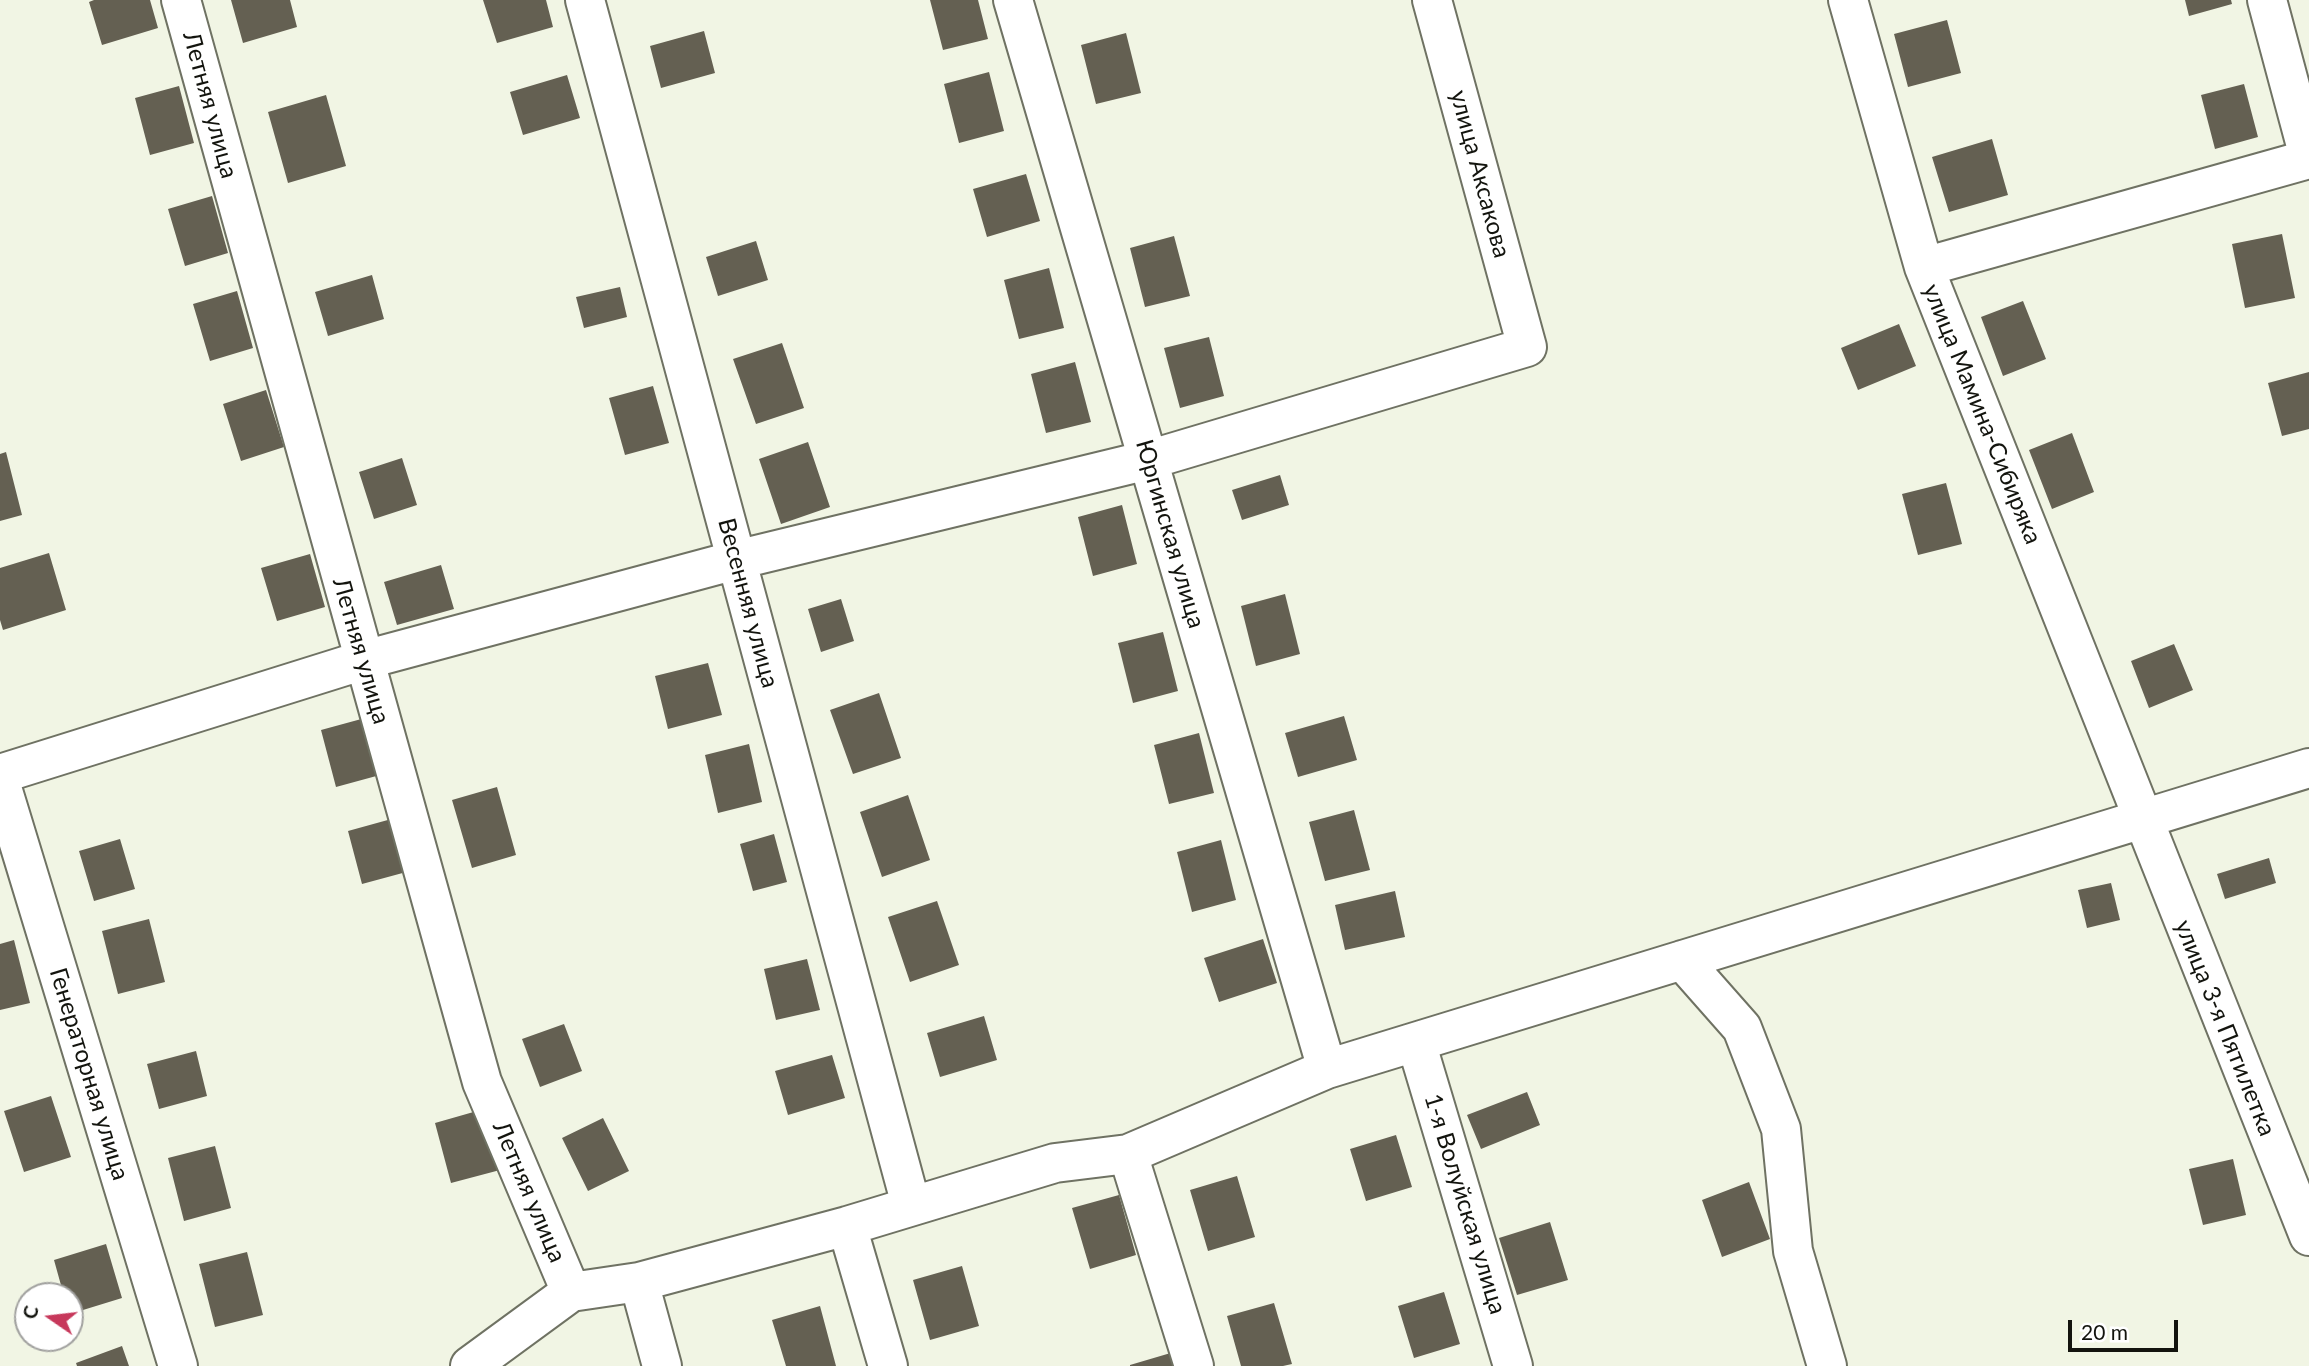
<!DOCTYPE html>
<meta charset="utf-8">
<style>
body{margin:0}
#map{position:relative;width:2309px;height:1366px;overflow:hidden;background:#f1f5e4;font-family:Lato,sans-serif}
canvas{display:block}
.north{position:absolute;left:14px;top:1282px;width:70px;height:70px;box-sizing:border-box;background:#fff;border:2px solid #a1a19f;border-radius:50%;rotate:284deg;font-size:19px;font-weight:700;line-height:28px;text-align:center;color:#13140e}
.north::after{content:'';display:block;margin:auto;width:24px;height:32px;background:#c7385b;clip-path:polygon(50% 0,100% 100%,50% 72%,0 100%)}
.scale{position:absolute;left:2068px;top:1320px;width:110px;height:32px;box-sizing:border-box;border:4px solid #13140e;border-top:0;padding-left:9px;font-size:21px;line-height:24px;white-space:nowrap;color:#13140e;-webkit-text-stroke:5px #fff;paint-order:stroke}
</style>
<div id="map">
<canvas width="2309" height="1366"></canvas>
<div class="north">С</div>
<div class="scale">20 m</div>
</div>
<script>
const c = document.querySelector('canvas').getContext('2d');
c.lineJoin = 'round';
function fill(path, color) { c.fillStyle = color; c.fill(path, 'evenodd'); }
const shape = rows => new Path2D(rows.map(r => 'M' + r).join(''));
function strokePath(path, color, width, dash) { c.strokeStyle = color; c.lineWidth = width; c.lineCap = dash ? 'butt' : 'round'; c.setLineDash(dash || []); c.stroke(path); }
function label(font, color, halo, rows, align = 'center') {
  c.font = font + ' Lato,sans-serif'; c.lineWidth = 7; c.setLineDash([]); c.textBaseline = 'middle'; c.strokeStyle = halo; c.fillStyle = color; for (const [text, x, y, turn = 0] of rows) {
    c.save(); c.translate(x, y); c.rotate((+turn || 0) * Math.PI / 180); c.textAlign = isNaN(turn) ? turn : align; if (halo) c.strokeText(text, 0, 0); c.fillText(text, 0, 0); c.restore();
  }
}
const building = shape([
 [94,0,150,0,158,28,102,45,89,2],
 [231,0,290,0,297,27,243,43],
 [483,0,546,0,553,27,497,43],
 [930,0,978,0,988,39,943,50],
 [2185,0,2231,0,2232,4,2189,16],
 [1947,20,1961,73,1908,87,1894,34],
 [704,31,715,73,661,88,650,46],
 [1126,33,1141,93,1096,104,1081,45],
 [989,72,1004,131,959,143,944,84],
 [567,75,580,118,523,135,510,92],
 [2244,84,2258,137,2215,149,2201,95],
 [179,86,194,143,150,155,135,98],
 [326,95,346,166,288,183,268,112],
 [1992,139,2008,195,1949,212,1932,157],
 [1026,174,1040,221,987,237,973,189],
 [212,196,228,253,185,266,168,209],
 [2282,234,2295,298,2245,308,2232,244],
 [1174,236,1190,296,1145,307,1130,248],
 [756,241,768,280,718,296,706,257],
 [1049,268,1064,328,1019,339,1004,280],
 [372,275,384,319,328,336,315,292],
 [620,287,627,317,584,328,576,297],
 [237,291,253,348,210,361,193,304],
 [2023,301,2046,359,2003,376,1981,317],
 [1899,324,1916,366,1858,390,1841,348],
 [1209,337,1224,396,1180,408,1164,348],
 [782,343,804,408,756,424,733,359],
 [1075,362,1091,422,1046,433,1031,374],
 [2309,372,2309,429,2282,436,2268,383],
 [653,386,669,443,625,455,609,398],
 [266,390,284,447,241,461,223,404],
 [2072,433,2094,492,2052,509,2029,450],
 [808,442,830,507,781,524,759,459],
 [6,452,22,515,0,521,0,454],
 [402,458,417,505,374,519,359,472],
 [1280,475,1289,505,1242,520,1232,490],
 [1946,483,1962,544,1918,555,1902,494],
 [1122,505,1137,564,1093,576,1078,517],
 [49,553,66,610,3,630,0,620,0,568],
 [310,554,325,607,277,621,261,568],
 [441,565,454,609,397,625,384,582],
 [1285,594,1300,654,1256,666,1241,606],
 [841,599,854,641,821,652,808,609],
 [1163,632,1178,691,1133,703,1118,643],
 [2174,644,2193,690,2149,708,2131,661],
 [708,663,722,715,668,729,655,676],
 [879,693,901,758,853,774,830,710],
 [1344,716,1357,760,1298,777,1285,733],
 [365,718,380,775,336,787,321,730],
 [1199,733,1214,793,1169,804,1154,745],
 [749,744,762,802,718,813,705,755],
 [497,787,516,855,472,868,452,800],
 [908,795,930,860,882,877,860,812],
 [1354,810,1370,870,1325,881,1309,822],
 [395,818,410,871,362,884,348,831],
 [774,834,787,882,753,891,740,844],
 [120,839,135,889,94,901,79,851],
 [1221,840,1236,900,1192,912,1177,852],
 [2269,858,2276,883,2225,899,2217,874],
 [2111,883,2120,920,2087,928,2078,890],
 [1395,891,1405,937,1345,950,1335,905],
 [937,901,959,965,910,982,888,917],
 [149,919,165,982,118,994,102,931],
 [1263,939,1277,983,1219,1002,1204,958],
 [14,940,30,1003,0,1010,0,944],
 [807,959,820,1010,776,1020,764,969],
 [984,1016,997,1060,940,1077,927,1033],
 [564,1024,582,1071,540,1087,522,1039],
 [196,1051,207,1096,159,1109,147,1064],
 [832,1055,845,1098,788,1115,775,1071],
 [1527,1092,1540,1125,1481,1149,1467,1115],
 [51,1096,71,1157,24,1172,4,1111],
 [484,1109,500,1170,451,1183,435,1123],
 [603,1118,629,1171,588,1191,562,1138],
 [1396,1135,1412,1187,1366,1201,1350,1149],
 [215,1146,231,1208,184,1221,168,1158],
 [2233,1159,2246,1215,2203,1225,2189,1169],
 [1237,1176,1255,1237,1208,1251,1190,1190],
 [1749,1182,1770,1239,1722,1257,1702,1200],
 [1119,1195,1136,1255,1090,1269,1072,1208],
 [1550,1222,1568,1280,1517,1295,1499,1238],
 [106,1244,122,1298,70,1314,70,1296,64,1296,54,1260],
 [247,1252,263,1315,215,1327,199,1264],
 [962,1266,979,1326,930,1340,913,1280],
 [1444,1292,1460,1344,1414,1358,1398,1306],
 [1274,1303,1292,1364,1283,1366,1241,1366,1227,1316],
 [820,1306,836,1366,786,1366,772,1320],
 [122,1346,129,1366,77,1366,76,1363],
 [1174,1352,1178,1366,1130,1366,1130,1365]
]);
const minor = shape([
 [181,0,482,1082,571,1292],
 [585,0,911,1205],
 [1013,0,1327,1069],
 [1848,0,1924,267,2309,1236],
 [2267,0,2309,157],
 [1924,267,2309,159],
 [0,774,364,660,736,560,1148,460,1527,347,1432,0],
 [0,781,178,1366],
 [1682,960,1742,1028,1781,1129,1793,1251,1827,1366],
 [1416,1042,1513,1366],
 [1128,1154,1194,1366],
 [847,1226,888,1366],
 [639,1282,662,1366],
 [470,1366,571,1292,639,1282,847,1226,1055,1163,1128,1154,1327,1069,2309,768]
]);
const streetNames = [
 ["Летняя улица",210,105,75],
 ["улица Аксакова",1480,174,75],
 ["улица Мамина-Сибиряка",1982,414,68],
 ["Юргинская улица",1170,534,74],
 ["Весенняя улица",748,603,75],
 ["Летняя улица",361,651,74],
 ["улица 3-я Пятилетка",2225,1028,68],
 ["Генераторная улица",89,1074,73],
 ["Летняя улица",529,1192,67],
 ["1-я Волуйская улица",1465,1204,73]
];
fill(building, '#646052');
strokePath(minor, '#6f7263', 42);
strokePath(minor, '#fff', 38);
label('24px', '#13140e', '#fff', streetNames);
</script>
